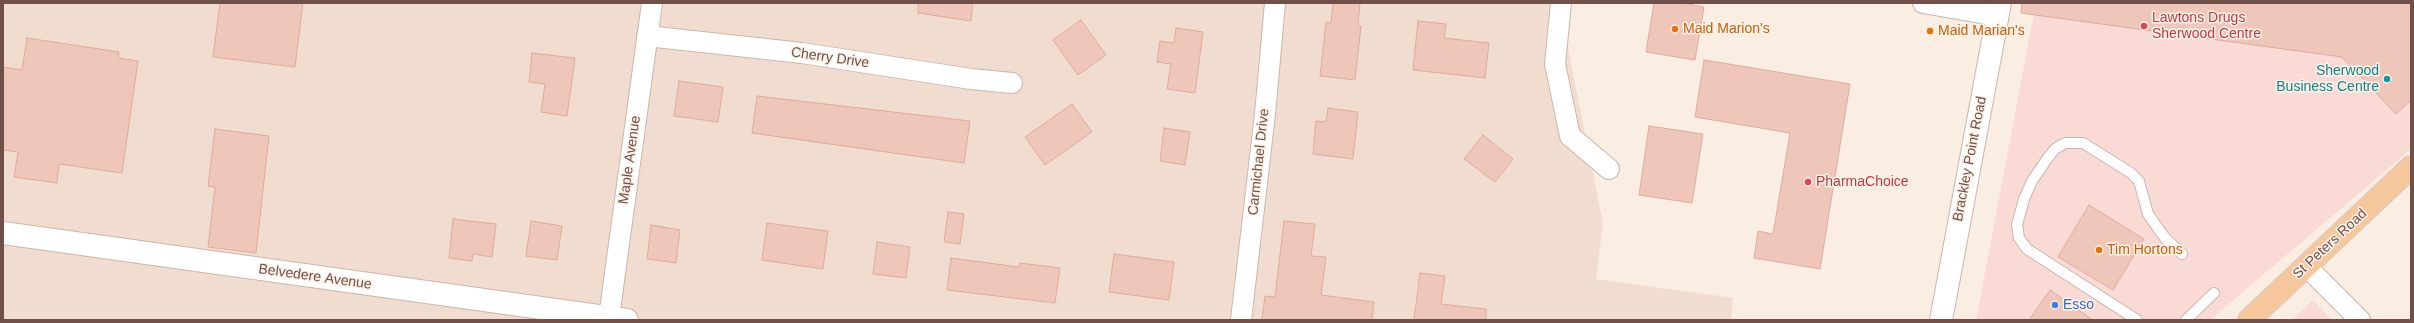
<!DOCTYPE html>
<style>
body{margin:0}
#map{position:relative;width:2414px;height:323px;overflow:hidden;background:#faede1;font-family:Arial,sans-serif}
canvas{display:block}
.frame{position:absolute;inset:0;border:4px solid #70514a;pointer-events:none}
</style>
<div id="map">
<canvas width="2414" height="323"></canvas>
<div class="frame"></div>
</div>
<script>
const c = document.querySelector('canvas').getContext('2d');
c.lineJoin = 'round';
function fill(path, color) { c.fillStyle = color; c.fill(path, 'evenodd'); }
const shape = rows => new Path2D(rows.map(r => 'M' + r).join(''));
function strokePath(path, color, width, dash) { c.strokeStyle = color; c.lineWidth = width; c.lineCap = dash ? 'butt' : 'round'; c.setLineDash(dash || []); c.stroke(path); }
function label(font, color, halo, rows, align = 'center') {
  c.font = font + ' Arial,sans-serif'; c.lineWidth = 3; c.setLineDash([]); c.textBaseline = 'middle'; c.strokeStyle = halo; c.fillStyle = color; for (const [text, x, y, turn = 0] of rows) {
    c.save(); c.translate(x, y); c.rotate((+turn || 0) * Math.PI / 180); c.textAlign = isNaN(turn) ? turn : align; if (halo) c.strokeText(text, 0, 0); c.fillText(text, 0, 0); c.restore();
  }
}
const residential = shape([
 [3,3,1559,3,1603,224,1596,279,1733,298,1731,320,3,320]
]);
const commercial = shape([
 [2036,3,2411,3,2411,149,2210,320,1976,320],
 [2313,300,2332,320,2292,320]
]);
const building = shape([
 [220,3,303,3,295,67,213,57,220,3],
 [918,3,973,3,971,21,918,13,918,3],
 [1333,3,1360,3,1358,25,1361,26,1355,80,1320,76,1326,22,1331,23,1333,3],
 [1654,3,1683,3,1704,7,1695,60,1646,52,1654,3],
 [2022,3,2411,3,2411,100,2396,114,2342,57,2021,13,2022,3],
 [1081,20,1106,55,1078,75,1053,40,1081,20],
 [1418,21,1446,24,1444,38,1489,43,1485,78,1413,70,1418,21],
 [1176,28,1203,32,1195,93,1167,89,1171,64,1157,62,1160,41,1174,43,1176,28],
 [27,38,119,52,118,58,138,61,122,173,59,164,57,183,14,177,18,152,3,150,3,67,22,70,27,38],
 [532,53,575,58,567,116,541,112,545,84,529,82,532,53],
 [1704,60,1850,84,1820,269,1754,258,1758,231,1773,234,1790,133,1695,117,1704,60],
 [679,81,723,87,718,122,674,116,679,81],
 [757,96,970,121,964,163,752,133,757,96],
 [1072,104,1092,132,1045,165,1025,137,1072,104],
 [1328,108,1358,112,1353,159,1313,154,1316,121,1326,122,1328,108],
 [1649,126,1703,134,1692,203,1639,195,1649,126],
 [1164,128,1190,132,1185,165,1160,161,1164,128],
 [215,129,269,136,256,253,208,247,215,187,208,186,215,129],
 [1483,135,1513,159,1495,182,1464,159,1483,135],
 [2089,205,2144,239,2113,290,2058,257,2089,205],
 [948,212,964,214,960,244,944,242,948,212],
 [453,219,496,224,492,257,473,254,472,261,449,258,453,219],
 [531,221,562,226,557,260,526,256,531,221],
 [1284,221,1315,224,1311,256,1326,257,1321,295,1374,302,1372,320,1262,320,1265,296,1275,297,1284,221],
 [767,223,828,231,823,269,762,260,767,223],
 [651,225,680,230,676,263,647,259,651,225],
 [877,242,910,247,906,278,873,274,877,242],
 [1114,254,1174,262,1169,300,1109,292,1114,254],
 [951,258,1019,267,1020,263,1060,268,1055,303,947,290,951,258],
 [1420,273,1445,276,1441,304,1486,309,1486,320,1414,320,1420,273],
 [2050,290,2093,320,2029,320,2050,290]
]);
const service = shape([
 [2137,320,2027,249,2019,238,2017,225,2024,199,2032,181,2047,159,2055,149,2065,143,2083,143,2131,173,2139,181,2148,214,2165,238,2182,254],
 [2186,320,2214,293]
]);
const minor = shape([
 [1561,3,1555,64,1570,136,1609,169],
 [1923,3,1998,16],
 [647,36,802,53,971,79,1012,83],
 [2306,266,2360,320],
 [609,317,652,3],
 [1241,320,1265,114,1275,3]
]);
const secondary = shape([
 [3,233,627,320],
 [1941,320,2000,3]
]);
const primary = shape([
 [2249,320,2411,167]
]);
const markers = [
 [2144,26,4,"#e0444e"],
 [1675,29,4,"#e8710a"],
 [1930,31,4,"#e8710a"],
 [2387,79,4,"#0f9aa8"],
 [1808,182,4,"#e0444e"],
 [2099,250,4,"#e8710a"],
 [2055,305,4,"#3f7fe0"]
];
const healthNames = [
 ["Lawtons Drugs",2152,18],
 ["Sherwood Centre",2152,34],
 ["PharmaChoice",1816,182]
];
const foodNames = [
 ["Maid Marion's",1683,29],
 ["Maid Marian's",1938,31],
 ["Tim Hortons",2107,250]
];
const streetNames = [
 ["Cherry Drive",830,58,8],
 ["Brackley Point Road",1970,159,-79],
 ["Maple Avenue",630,160,-82],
 ["Carmichael Drive",1259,162,-84],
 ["St Peters Road",2330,244,-43],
 ["Belvedere Avenue",315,277,8]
];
const cultureNames = [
 ["Sherwood",2379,71],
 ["Business Centre",2379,87]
];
const shopNames = [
 ["Esso",2063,305]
];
fill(residential, '#f1ddd0');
fill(commercial, '#fadad5');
fill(building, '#eec7ba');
strokePath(building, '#dfab9c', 1);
strokePath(service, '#cdb5ac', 12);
strokePath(minor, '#cdb5ac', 22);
strokePath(secondary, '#cfb4a9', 24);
strokePath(primary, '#d7cecc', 24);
strokePath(service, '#fff', 10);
strokePath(minor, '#fff', 20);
strokePath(secondary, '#fff', 22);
strokePath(primary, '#f6c69d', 22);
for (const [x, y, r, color] of markers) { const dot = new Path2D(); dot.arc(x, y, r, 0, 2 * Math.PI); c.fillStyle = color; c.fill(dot); strokePath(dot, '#fef1e7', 1.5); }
label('14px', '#be3a42', '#fef1e7', healthNames, 'left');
label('14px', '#c56008', '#fef1e7', foodNames, 'left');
label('14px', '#70514a', '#fef1e7', streetNames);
label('14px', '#0d838f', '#fef1e7', cultureNames, 'right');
label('14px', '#366cbe', '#fef1e7', shopNames, 'left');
</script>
